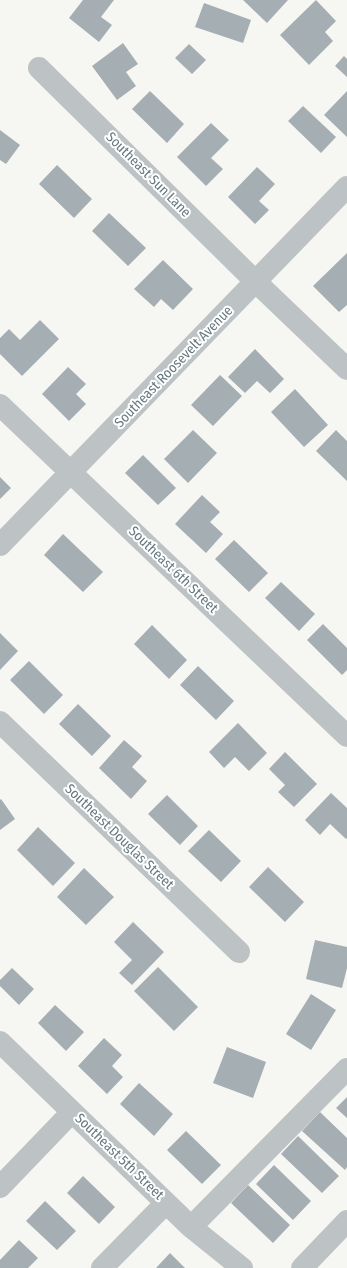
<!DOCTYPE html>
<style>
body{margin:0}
canvas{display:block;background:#f6f6f3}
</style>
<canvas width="347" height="1268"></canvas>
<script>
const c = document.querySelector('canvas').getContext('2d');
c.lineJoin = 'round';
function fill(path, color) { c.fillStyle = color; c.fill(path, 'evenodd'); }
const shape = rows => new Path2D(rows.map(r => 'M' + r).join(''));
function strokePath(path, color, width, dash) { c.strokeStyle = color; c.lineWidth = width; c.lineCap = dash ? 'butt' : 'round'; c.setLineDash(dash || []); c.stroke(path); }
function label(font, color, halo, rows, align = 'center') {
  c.font = font + ' "Fira Sans Condensed",sans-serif'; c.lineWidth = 4; c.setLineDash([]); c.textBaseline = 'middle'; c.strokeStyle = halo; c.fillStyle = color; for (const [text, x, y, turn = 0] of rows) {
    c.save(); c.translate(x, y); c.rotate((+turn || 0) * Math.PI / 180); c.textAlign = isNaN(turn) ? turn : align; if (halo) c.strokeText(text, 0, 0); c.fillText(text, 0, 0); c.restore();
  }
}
const building = shape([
 [83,0,114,0,101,17,112,25,99,42,69,18],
 [243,0,288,0,267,23],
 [316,0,336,21,325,32,333,41,309,65,280,35],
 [204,3,251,20,243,43,195,27],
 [123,43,138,64,126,72,136,86,117,100,92,66],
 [189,44,206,60,192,74,175,58],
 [344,56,347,59,347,77,335,66],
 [150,91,184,124,167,143,132,109],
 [347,91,347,137,324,115],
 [303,106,336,137,321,153,288,121],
 [211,123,229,140,211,158,223,169,206,186,177,157],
 [0,130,20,145,6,164,0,160],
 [57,165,92,199,74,218,39,184],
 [257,167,275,184,259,201,269,210,255,224,228,197],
 [109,213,146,248,128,266,92,231],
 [347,253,347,305,339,312,313,286],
 [163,260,193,289,173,310,161,299,154,307,134,289],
 [40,320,59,339,22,376,0,354,0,338,9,329,20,340],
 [255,349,284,379,270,393,257,381,245,393,228,377],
 [68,367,86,384,76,394,86,404,69,421,42,394],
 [220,375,242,396,213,426,191,405],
 [295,389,328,425,304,447,271,412],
 [193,430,217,453,188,483,164,459],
 [336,430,347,441,347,481,316,451],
 [143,455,176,488,158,505,125,473],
 [0,477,11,488,0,499],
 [202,495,220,512,210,522,223,534,206,553,175,524],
 [63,534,103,572,83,592,44,555],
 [234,540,268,573,249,592,215,559],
 [281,582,315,614,299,631,265,598],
 [323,624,347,648,347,670,342,675,307,640],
 [152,625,187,660,169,679,134,644],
 [0,633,18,651,0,670],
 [29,661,63,695,44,714,10,680],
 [198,666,234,701,216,720,180,685],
 [78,704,111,736,92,756,59,724],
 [238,723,267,753,249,771,235,757,224,768,209,752],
 [124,740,142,756,132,767,147,781,131,799,99,768],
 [285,752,317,784,294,807,278,792,285,785,269,769],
 [331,793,347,808,347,838,346,839,330,824,320,835,305,820],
 [167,795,198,826,180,845,148,814],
 [1,799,15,819,0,830,0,800],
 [38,827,75,863,53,886,17,850],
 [209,830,241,861,221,882,188,851],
 [268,867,304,902,285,922,249,887],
 [84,868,114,897,86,925,57,897],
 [133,922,164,952,132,985,119,973,132,960,114,942],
 [315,940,347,947,347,968,342,988,306,979],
 [158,967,198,1007,174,1031,134,991],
 [12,968,34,989,19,1005,0,986,0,980],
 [311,994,336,1010,311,1050,286,1034],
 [55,1005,84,1032,66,1051,38,1023],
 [104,1038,122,1055,112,1066,123,1077,107,1094,78,1066],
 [227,1047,266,1062,253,1098,213,1083],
 [139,1083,173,1114,154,1136,120,1104],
 [347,1097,347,1118,336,1108],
 [320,1112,347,1138,347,1167,345,1170,302,1131],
 [186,1131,221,1165,202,1184,167,1150],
 [298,1136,339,1176,322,1193,281,1154],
 [274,1165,311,1201,293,1220,256,1184],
 [83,1176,115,1207,99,1224,67,1193],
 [248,1185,290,1225,273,1243,231,1203],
 [45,1201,76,1231,57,1250,26,1221],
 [19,1240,38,1258,28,1268,0,1268,0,1260],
 [170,1253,185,1268,156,1268]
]);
const minor = shape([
 [39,68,256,282,347,369],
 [0,405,347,736],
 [0,545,347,187],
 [0,722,239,952],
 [0,1042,191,1227,242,1268],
 [0,1187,72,1112],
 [191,1227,347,1069],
 [102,1268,166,1203],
 [302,1268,347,1221]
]);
const streetNames = [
 ["Southeast Sun Lane",148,175,45],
 ["Southeast Roosevelt Avenue",174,367,-46],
 ["Southeast 6th Street",173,570,44],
 ["Southeast Douglas Street",119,837,44],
 ["Southeast 5th Street",119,1157,44]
];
fill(building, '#a5aeb2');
strokePath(minor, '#bdc2c5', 22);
label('14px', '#677982', '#fff', streetNames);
</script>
